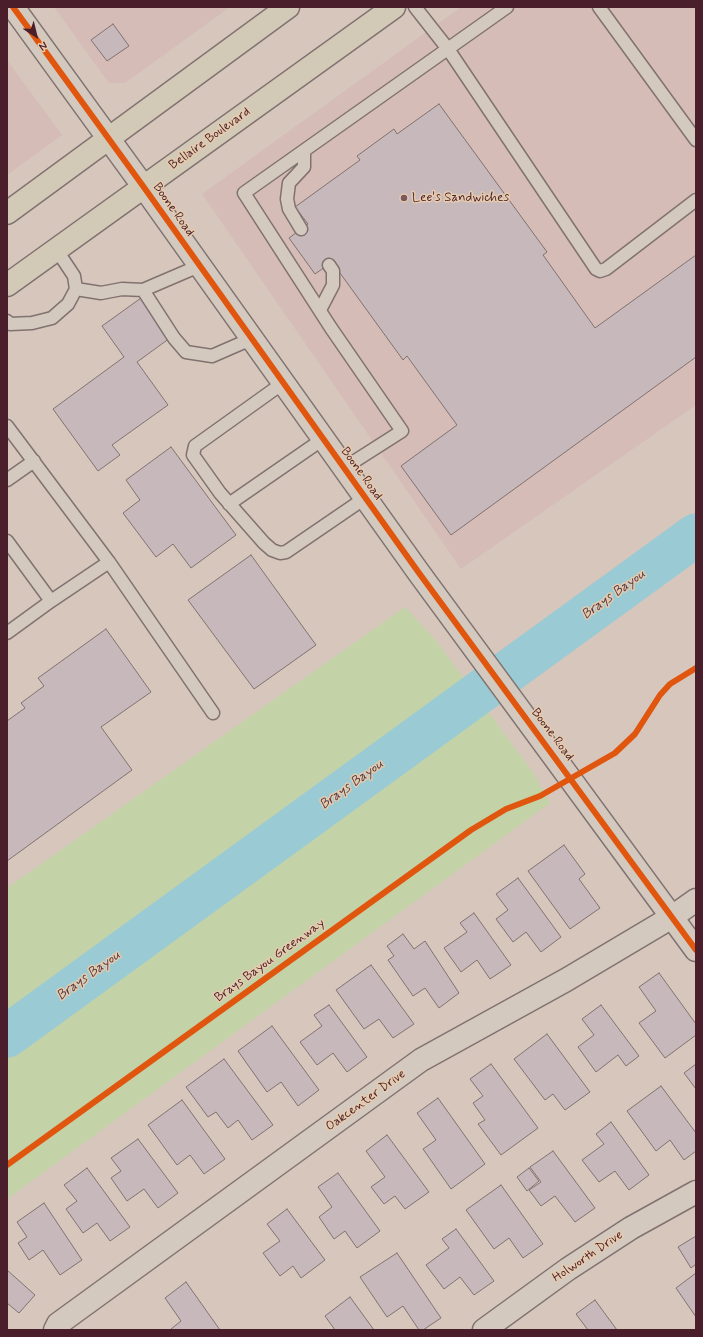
<!DOCTYPE html>
<style>
body{margin:0}
#map{position:relative;width:703px;height:1337px;overflow:hidden;background:#d6c6bc;font-family:Mynerve,sans-serif}
canvas{display:block}
.frame{position:absolute;inset:0;border:8px solid #4a1f2b;pointer-events:none}
.north{position:absolute;left:16px;top:16px;width:40px;height:40px;-webkit-text-stroke:3px #e6cbad;paint-order:stroke;rotate:145deg;font-size:11px;font-weight:700;line-height:16px;text-align:center;color:#4a1f2b}
.north::after{content:'';display:block;margin:auto;width:14px;height:18px;background:#4a1f2b;clip-path:polygon(50% 0,100% 100%,50% 72%,0 100%)}
</style>
<div id="map">
<canvas width="703" height="1337"></canvas>
<div class="frame"></div>
<div class="north">N</div>
</div>
<script>
const c = document.querySelector('canvas').getContext('2d');
c.lineJoin = 'round';
function fill(path, color) { c.fillStyle = color; c.fill(path, 'evenodd'); }
const shape = rows => new Path2D(rows.map(r => 'M' + r).join(''));
function strokePath(path, color, width, dash) { c.strokeStyle = color; c.lineWidth = width; c.lineCap = dash ? 'butt' : 'round'; c.setLineDash(dash || []); c.stroke(path); }
function label(font, color, halo, rows, align = 'center') {
  c.font = font + ' Mynerve,sans-serif'; c.lineWidth = 3; c.setLineDash([]); c.textBaseline = 'middle'; c.strokeStyle = halo; c.fillStyle = color; for (const [text, x, y, turn = 0] of rows) {
    c.save(); c.translate(x, y); c.rotate((+turn || 0) * Math.PI / 180); c.textAlign = isNaN(turn) ? turn : align; if (halo) c.strokeText(text, 0, 0); c.fillText(text, 0, 0); c.restore();
  }
}
const built = shape([
 [54,7,230,7,125,83,109,83],
 [461,7,696,7,696,405,461,569,202,194],
 [7,60,62,135,7,175]
]);
const green = shape([
 [405,607,435,639,534,774,550,803,7,1199,7,888]
]);
const river = shape([
 [7,1036,696,535]
]);
const building = shape([
 [113,24,129,46,107,61,91,40,113,24],
 [439,104,547,252,543,255,595,328,696,255,696,357,451,535,401,466,457,425,407,356,403,360,332,262,315,274,289,238,308,224,295,207,360,160,357,156,394,129,397,134,439,104],
 [141,298,170,338,137,362,168,405,112,445,120,455,98,471,53,409,124,357,102,326,141,298],
 [171,447,236,535,191,568,173,544,156,557,123,513,140,500,126,480,171,447],
 [251,555,316,645,254,689,188,600,251,555],
 [106,629,151,692,101,727,132,770,7,861,7,721,25,708,21,703,44,686,38,678,106,629],
 [564,845,585,874,579,879,600,908,570,929,528,871,564,845],
 [518,878,561,937,541,952,526,932,513,942,496,919,508,910,496,894,518,878],
 [474,913,511,965,490,979,477,960,461,972,444,948,467,932,460,923,474,913],
 [403,934,414,949,425,941,459,993,439,1008,425,988,413,996,388,960,394,956,387,946,403,934],
 [371,965,414,1024,393,1038,379,1019,364,1029,336,990,371,965],
 [659,973,696,1024,696,1035,665,1058,639,1023,656,1011,639,987,659,973],
 [329,1005,367,1057,347,1072,333,1053,317,1065,300,1042,322,1026,314,1015,329,1005],
 [601,1005,639,1056,626,1066,618,1055,596,1072,578,1047,594,1035,582,1019,601,1005],
 [272,1026,319,1090,298,1106,281,1082,267,1092,238,1051,272,1026],
 [547,1034,590,1092,565,1110,553,1094,545,1100,514,1059,547,1034],
 [224,1059,273,1125,252,1140,238,1120,228,1128,216,1112,208,1117,186,1087,224,1059],
 [491,1064,538,1128,501,1155,478,1124,485,1120,473,1103,483,1096,470,1079,491,1064],
 [696,1064,696,1089,684,1073,696,1064],
 [661,1086,696,1133,696,1151,684,1160,670,1140,656,1151,627,1111,661,1086],
 [438,1098,485,1164,451,1189,423,1149,436,1140,417,1113,438,1098],
 [182,1100,225,1159,204,1174,190,1155,177,1165,148,1125,182,1100],
 [611,1122,649,1175,629,1190,615,1171,599,1182,582,1160,604,1144,596,1134,611,1122],
 [387,1135,429,1192,405,1209,395,1196,384,1204,371,1187,385,1177,366,1151,387,1135],
 [138,1139,178,1193,158,1208,144,1189,127,1201,111,1178,121,1171,111,1158,138,1139],
 [553,1151,595,1208,575,1222,555,1196,541,1206,529,1190,541,1182,530,1167,553,1151],
 [87,1168,130,1227,110,1241,97,1223,83,1233,66,1209,77,1201,64,1185,87,1168],
 [529,1168,539,1181,527,1191,517,1177,529,1168],
 [338,1173,380,1231,357,1248,345,1231,334,1239,319,1217,332,1207,318,1187,338,1173],
 [501,1185,543,1244,523,1258,509,1238,494,1249,466,1210,501,1185],
 [44,1203,82,1260,60,1275,43,1250,29,1260,18,1243,27,1237,17,1222,44,1203],
 [287,1209,325,1260,301,1278,293,1266,280,1276,263,1253,280,1241,267,1224,287,1209],
 [456,1229,494,1281,474,1295,460,1277,444,1289,426,1265,449,1248,442,1239,456,1229],
 [696,1236,696,1264,691,1268,678,1247,696,1236],
 [397,1253,441,1318,423,1330,419,1330,403,1306,387,1317,360,1277,397,1253],
 [7,1270,35,1295,19,1313,7,1303,7,1270],
 [696,1273,696,1317,676,1288,696,1273],
 [186,1282,220,1330,172,1330,171,1329,181,1321,165,1298,186,1282],
 [350,1297,374,1330,335,1330,325,1316,350,1297],
 [595,1300,617,1330,588,1330,576,1314,595,1300]
]);
const service = shape([
 [415,7,448,49,596,269,600,271,606,269,696,200],
 [599,7,696,140],
 [301,229,289,209,287,199,289,183,304,167,304,151],
 [76,289,101,293,122,289,143,290,199,266],
 [143,290,174,338,186,352,212,356,251,339],
 [320,310,333,285,333,271,329,265],
 [7,321,10,324,32,323,52,318,68,304,76,289,74,276,56,249],
 [283,383,195,446,193,455,220,493,264,543,272,550,280,553,286,552,365,498],
 [7,426,109,562,51,601,7,633],
 [344,468,402,431,331,328,244,193,507,7],
 [7,480,34,461],
 [229,504,323,439],
 [7,541,51,601],
 [109,562,213,713]
]);
const minor = shape([
 [55,1330,58,1324,421,1060,566,980,672,917,696,900],
 [484,1330,568,1269,631,1228,696,1192]
]);
const tertiary = shape([
 [13,7,143,186,419,573,696,950]
]);
const primary = shape([
 [7,213,288,7],
 [7,285,394,7]
]);
const cycleway = shape([
 [13,7,143,186,419,573,696,950],
 [7,1165,471,830,506,809,540,796,615,753,635,734,660,695,670,684,696,668]
]);
const markers = [
 [404,198,4,"#7b595e"]
];
const streetNames = [
 ["Bellaire Boulevard",210,139,-36],
 ["Boone Road",173,210,55],
 ["Boone Road",361,474,54],
 ["Boone Road",552,735,53],
 ["Brays Bayou Greenway",270,961,-36],
 ["Oakcenter Drive",366,1101,-36],
 ["Holworth Drive",588,1257,-34]
];
const poiNames = [
 ["Lee's Sandwiches",412,198]
];
const waterNames = [
 ["Brays Bayou",614,595,-36],
 ["Brays Bayou",352,785,-36],
 ["Brays Bayou",89,976,-36]
];
fill(built, '#d6bcb7');
fill(green, '#c4d2a8');
strokePath(river, '#9acad4', 43);
fill(building, '#c7b8bb');
strokePath(building, '#817270', 1);
strokePath(service, '#817270', 15);
strokePath(minor, '#817270', 25);
strokePath(tertiary, '#817270', 25);
strokePath(primary, '#817270', 25);
strokePath(service, '#d3c9bf', 12);
strokePath(minor, '#d3c9bf', 22);
strokePath(tertiary, '#d3c9bf', 22);
strokePath(primary, '#d3c9b7', 22);
strokePath(cycleway, '#e0560e', 6);
for (const [x, y, r, color] of markers) { const dot = new Path2D(); dot.arc(x, y, r, 0, 2 * Math.PI); c.fillStyle = color; c.fill(dot); strokePath(dot, '#e6cbad', 1.5); }
label('13px', '#4a1f2b', '#e6cbad', streetNames);
label('13px', '#4a1f2b', '#e6cbad', poiNames, 'left');
label('italic 14px', '#523946', '#e6cbad', waterNames);
</script>
